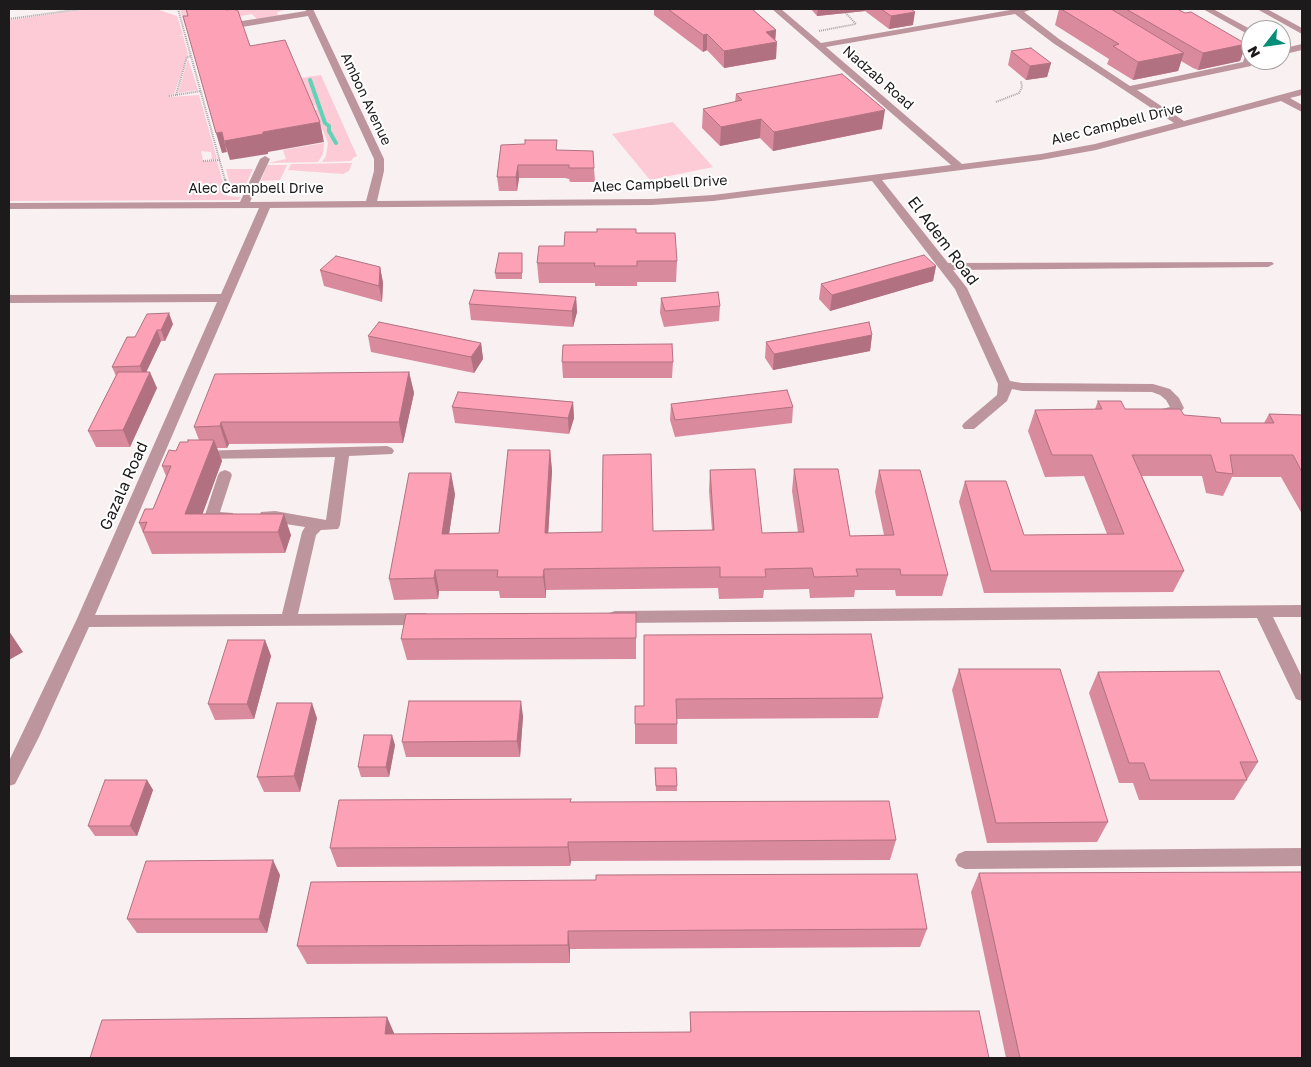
<!DOCTYPE html>
<style>
body{margin:0}
#map{position:relative;width:1311px;height:1067px;overflow:hidden;background:#f9f0f2;font-family:"Golos Text",sans-serif}
canvas{display:block}
.frame{position:absolute;inset:0;border:10px solid #1d1a1b;pointer-events:none}
.north{position:absolute;left:1241px;top:20px;width:50px;height:50px;box-sizing:border-box;background:#fff;border:1px solid #a5a3a4;border-radius:50%;rotate:240deg;font-size:14px;font-weight:700;line-height:20px;text-align:center;color:#1d1a1b}
.north::after{content:'';display:block;margin:auto;width:18px;height:22px;background:#048e77;clip-path:polygon(50% 0,100% 100%,50% 72%,0 100%)}
</style>
<div id="map">
<canvas width="1311" height="1067"></canvas>
<div class="frame"></div>
<div class="north">N</div>
</div>
<script>
const c = document.querySelector('canvas').getContext('2d');
c.lineJoin = 'round';
function fill(path, color) { c.fillStyle = color; c.fill(path, 'evenodd'); }
const shape = rows => new Path2D(rows.map(r => 'M' + r).join(''));
function strokePath(path, color, width, dash) { c.strokeStyle = color; c.lineWidth = width; c.lineCap = dash ? 'butt' : 'round'; c.setLineDash(dash || []); c.stroke(path); }
function label(font, color, halo, rows, align = 'center') {
  c.font = font + ' "Golos Text",sans-serif'; c.lineWidth = 4; c.setLineDash([]); c.textBaseline = 'middle'; c.strokeStyle = halo; c.fillStyle = color; for (const [text, x, y, turn = 0] of rows) {
    c.save(); c.translate(x, y); c.rotate((+turn || 0) * Math.PI / 180); c.textAlign = isNaN(turn) ? turn : align; if (halo) c.strokeText(text, 0, 0); c.fillText(text, 0, 0); c.restore();
  }
}
const green = shape([
 [90,9,161,9,159,10,177,16,183,35,178,36,183,36,188,54,174,94,169,95,169,97,199,95,217,159,209,160,212,158,211,152,201,151,203,161,217,161,227,196,241,197,238,200,9,201,9,20],
 [180,9,213,9,214,11,227,9,289,9,277,12,278,15,291,14,257,19,252,14,185,26],
 [188,59,198,90,178,93],
 [321,75,357,156,353,158,351,161,322,162,326,156,328,143,315,110,317,110,315,105,312,105,301,78],
 [673,122,713,167,650,180,612,134],
 [324,143,323,154,318,162,268,163,286,159,283,150],
 [352,163,349,171,343,174,288,170,291,164],
 [267,165,287,165,280,180,261,181],
 [226,169,253,169,242,193,232,193]
]);
const stream = shape([
 [310,80,325,123,329,126,329,131,336,143]
]);
const pathFar1 = shape([
 [178,9,225,180],
 [9,19,82,9],
 [819,31,856,24,842,9],
 [176,95,187,57,191,56],
 [169,96,201,91],
 [996,102,1019,93,1022,87,1021,81],
 [203,161,220,160]
]);
const path = shape([
 [225,179,229,193]
]);
const minor = shape([
 [305,9,313,9,384,159,384,171,377,201,652,199,713,195,951,165,772,9,781,9,821,43,1016,9,1033,9,1024,12,1059,39,1130,86,1243,62,1245,56,1251,55,1251,60,1254,60,1251,66,1137,90,1184,121,1302,89,1302,95,1290,98,1302,105,1302,112,1281,101,1096,150,1041,160,882,180,948,263,1272,262,1274,264,1268,267,953,270,967,288,1010,381,1022,383,1153,384,1170,389,1179,398,1184,408,1177,416,1172,417,1153,417,1151,414,1153,411,1170,407,1166,400,1160,395,1152,392,1022,391,1012,389,1007,401,974,429,964,429,962,426,964,423,997,395,998,384,955,289,872,181,713,201,652,205,270,208,95,615,282,614,302,532,305,527,266,521,261,520,259,516,261,512,275,511,326,520,335,457,200,459,195,457,193,454,195,451,387,446,392,448,394,451,392,454,349,456,340,525,338,529,321,530,316,535,298,614,425,613,431,615,433,619,431,623,425,625,89,627,39,737,15,784,9,786,9,761,76,621,217,302,9,303,9,295,221,294,259,208,9,209,9,203,240,202,260,159,265,156,270,159,250,202,366,201,374,171,374,159,308,16,242,27,238,24,242,21,306,11,305,9],
 [1015,14,1053,43,1174,123,1095,144,1041,154,962,164,826,47,1015,14],
 [1203,9,1213,9,1252,30,1251,36,1203,9],
 [1257,9,1267,9,1302,28,1302,34,1257,9],
 [1302,44,1302,50,1281,55,1281,49,1302,44],
 [225,470,230,472,232,475,220,512,233,513,235,517,233,521,228,522,206,522,204,518,218,475,220,472,225,470],
 [1302,605,1302,617,1273,617,1302,677,1302,701,1296,699,1257,618,615,623,609,621,607,617,609,613,615,611,1302,605],
 [1302,848,1302,866,965,869,958,866,955,860,958,854,965,851,1302,848]
]);
const wall = shape([
 [654,9,752,9,776,30,775,41,776,59,724,68,707,50,703,52,654,15],
 [811,9,911,9,913,25,889,29,865,11,817,16],
 [1059,9,1177,9,1246,44,1240,61,1198,70,1193,68,1181,61,1178,71,1133,80,1107,64,1109,59,1055,25],
 [1011,51,1051,63,1047,77,1026,80,1008,65],
 [736,94,882,129,773,151,760,138,720,146,702,128,703,109,735,102],
 [501,145,558,150,594,168,595,182,570,182,569,179,565,178,519,178,517,191,499,191,497,177],
 [636,233,677,261,676,282,637,282,637,286,595,286,595,283,539,283,537,263,564,246],
 [522,253,522,279,496,279,495,273],
 [936,266,933,281,830,311,819,299,821,284],
 [380,267,383,283,382,302,324,286,320,270],
 [576,297,577,312,573,327,471,320,469,304],
 [661,298,720,306,719,321,664,327,660,313],
 [173,324,165,341,161,341,146,372,157,388,130,447,96,447,88,431,116,376,112,367,135,337],
 [872,335,870,351,773,370,765,358,766,342],
 [368,336,481,343,483,359,474,373,371,352],
 [562,362,673,362,672,378,563,378],
 [409,372,414,393,403,443,229,444,227,448,217,448,222,461,202,514,291,535,285,553,152,554,139,523,153,509,166,476,162,466,176,451,188,442,199,440,194,427],
 [1098,401,1125,409,1184,415,1221,423,1264,423,1269,414,1302,415,1302,514,1281,477,1232,477,1223,496,1206,493,1202,476,1142,476,1184,571,1173,592,984,593,959,502,965,481,1024,535,1107,534,1084,476,1045,477,1028,431,1035,410,1095,409],
 [573,402,574,418,569,434,455,423,452,407],
 [671,404,793,407,792,423,675,437,670,420],
 [550,450,552,471,548,533,712,530,709,491,710,470,762,533,798,532,792,491,794,469,850,536,884,535,875,492,879,470,948,575,942,596,896,596,895,590,855,590,854,597,810,598,809,589,764,590,763,598,719,599,718,588,546,590,546,598,500,598,499,591,439,591,438,599,394,600,389,579,455,494,449,534,499,533],
 [636,613,636,659,407,660,401,639],
 [644,635,883,698,878,718,677,719,677,744,635,744,635,724,644,706],
 [265,640,271,656,254,719,215,720,208,704],
 [959,669,1108,822,1097,842,987,843,952,690],
 [1098,672,1258,762,1234,800,1139,800,1133,783,1119,783,1089,693],
 [523,716,520,757,406,757,402,742],
 [317,718,300,792,264,792,257,777],
 [395,745,389,777,361,777,358,767],
 [655,768,676,768,677,791,656,791],
 [147,780,153,790,137,836,95,836,88,826],
 [571,802,896,840,890,860,571,861,570,866,337,867,330,848],
 [979,873,1302,1058,1006,1058,971,892],
 [280,875,267,933,137,933,127,919],
 [311,882,927,929,920,947,570,949,570,963,307,964,297,946],
 [690,1012,989,1058,90,1058,387,1017,394,1034,690,1032]
]);
const shadedWall = shape([
 [818,9,865,9,865,11,817,16],
 [915,12,913,25,889,29,891,16],
 [776,30,775,43,777,42,776,59,724,68,724,51,766,32],
 [707,34,707,50,703,52,703,35],
 [1246,44,1240,61,1198,70,1203,53],
 [1184,53,1178,71,1133,80,1138,62],
 [1051,63,1047,77,1026,80,1030,66],
 [885,110,882,129,773,151,774,132],
 [761,119,760,138,720,146,721,127],
 [320,122,324,142,268,152,268,154,230,160,224,141,263,132],
 [222,132,227,152,222,153,216,133],
 [518,165,519,178,517,191,516,177],
 [936,266,933,281,830,311,832,295],
 [380,267,383,283,382,302,379,286],
 [576,297,577,312,573,327,572,311],
 [169,313,173,324,165,341,161,330],
 [157,330,161,341,144,377,140,366],
 [872,335,870,351,773,370,774,354],
 [481,343,483,359,474,373,471,357],
 [150,372,157,388,130,447,123,430],
 [409,372,414,393,403,443,399,422],
 [573,402,574,418,569,434,568,418],
 [221,422,229,444,227,448,220,426],
 [214,440,222,461,196,532,185,514],
 [550,450,552,471,547,554,545,533],
 [451,473,455,494,446,555,442,534],
 [284,514,291,535,285,553,278,532],
 [544,569,546,590,546,598,543,577],
 [435,570,439,591,438,599,434,578],
 [9,631,23,652,9,660],
 [265,640,271,656,254,719,247,704],
 [521,701,523,716,520,757,517,741],
 [312,703,317,718,300,792,294,776],
 [392,735,395,745,389,777,386,767],
 [147,780,153,790,137,836,130,826],
 [568,842,571,861,570,866,568,847],
 [273,860,280,875,267,933,259,919],
 [568,931,570,949,570,963,568,945],
 [387,1017,394,1033,392,1049,385,1034]
]);
const building = shape([
 [186,9,226,9,226,10,234,9,238,11,250,46,285,40,320,122,263,132,263,134,224,141,222,132,216,133,183,16,188,16,186,9],
 [668,9,752,9,776,30,766,32,777,42,724,51,707,34,703,35,668,9],
 [881,9,911,9,915,12,891,16,881,9],
 [1061,9,1111,9,1184,53,1138,62,1113,46,1119,44,1061,9],
 [1126,9,1177,9,1185,13,1191,12,1246,44,1203,53,1199,51,1126,9],
 [1031,48,1051,63,1030,66,1011,51,1031,48],
 [842,74,885,110,774,132,761,119,721,127,703,109,742,100,736,94,842,74],
 [525,140,557,140,556,150,593,151,594,168,569,168,569,165,518,165,516,177,497,177,501,145,525,144,525,140],
 [597,229,636,229,636,233,675,233,677,261,637,261,637,266,594,266,595,263,537,263,539,246,564,246,565,232,597,232,597,229],
 [499,253,522,253,522,273,495,273,499,253],
 [924,255,936,266,832,295,821,284,924,255],
 [336,256,380,267,379,286,320,270,336,256],
 [474,290,576,297,572,311,469,304,474,290],
 [718,292,720,306,665,311,661,298,718,292],
 [169,313,161,330,157,330,140,366,112,367,127,337,135,337,147,314,169,313],
 [379,322,481,343,471,357,368,336,379,322],
 [869,322,872,335,774,354,766,342,869,322],
 [672,344,673,362,562,362,563,345,672,344],
 [118,372,150,372,123,430,88,431,118,372],
 [409,372,399,422,221,422,220,426,194,427,215,374,409,372],
 [787,390,793,407,675,420,671,404,787,390],
 [458,392,573,402,568,418,452,407,458,392],
 [1098,401,1121,401,1125,409,1180,409,1184,415,1220,418,1221,423,1274,423,1269,414,1302,415,1302,472,1293,455,1230,455,1233,474,1216,472,1211,455,1132,455,1184,571,991,571,965,481,1006,481,1024,535,1124,534,1092,455,1052,455,1035,410,1102,409,1098,401],
 [188,440,214,440,185,514,284,514,278,532,143,532,147,522,139,523,145,509,153,509,171,466,162,466,169,450,176,451,180,442,188,442,188,440],
 [508,450,550,450,545,533,602,532,603,455,651,454,653,531,714,530,710,470,755,469,762,533,804,532,794,469,838,469,850,536,894,535,879,470,920,470,948,575,901,575,900,569,856,569,858,576,814,577,812,568,765,569,766,577,720,577,720,567,544,569,543,577,497,577,498,570,435,570,434,578,389,579,409,473,451,473,442,534,499,533,508,450],
 [636,613,636,638,401,639,406,614,636,613],
 [871,634,883,698,676,699,677,724,635,724,635,706,644,706,644,635,871,634],
 [228,640,265,640,247,704,208,704,228,640],
 [959,669,1060,669,1108,822,996,823,959,669],
 [1219,671,1258,762,1240,762,1247,780,1150,780,1144,763,1129,763,1098,672,1219,671],
 [409,701,521,701,517,741,402,742,409,701],
 [277,703,312,703,294,776,257,777,277,703],
 [364,735,392,735,386,767,358,767,364,735],
 [655,768,676,768,677,786,656,786,655,768],
 [105,780,147,780,130,826,88,826,105,780],
 [571,799,570,802,889,801,896,840,568,842,568,847,330,848,339,800,571,799],
 [273,860,259,919,127,919,146,861,273,860],
 [1302,872,1302,1058,1020,1058,979,873,1302,872],
 [917,874,927,929,568,931,568,945,297,946,311,882,596,880,596,875,917,874],
 [979,1011,989,1058,90,1058,102,1020,387,1017,385,1034,691,1032,690,1012,979,1011]
]);
const farStreetnames = [
 ["Nadzab Road",878,78,41],
 ["Ambon Avenue",366,99,65],
 ["Alec Campbell Drive",1117,124,-14],
 ["Alec Campbell Drive",660,184,-3],
 ["Alec Campbell Drive",256,189]
];
const streetNames = [
 ["El Adem Road",943,241,53],
 ["Gazala Road",124,486,-66]
];
fill(green, '#fccbd5');
strokePath(stream, '#60d2b7', 4);
strokePath(pathFar1, '#aba4a6', 2, [1, 1]);
strokePath(path, '#aba4a6', 2.5, [2, 2]);
fill(minor, '#bd959d');
fill(wall, '#da8a9d');
fill(shadedWall, '#b17180');
fill(building, '#fda1b7');
strokePath(building, '#b17180', 1);
label('14px', '#1d1a1b', '#fff', farStreetnames);
label('16px', '#1d1a1b', '#fff', streetNames);
</script>
